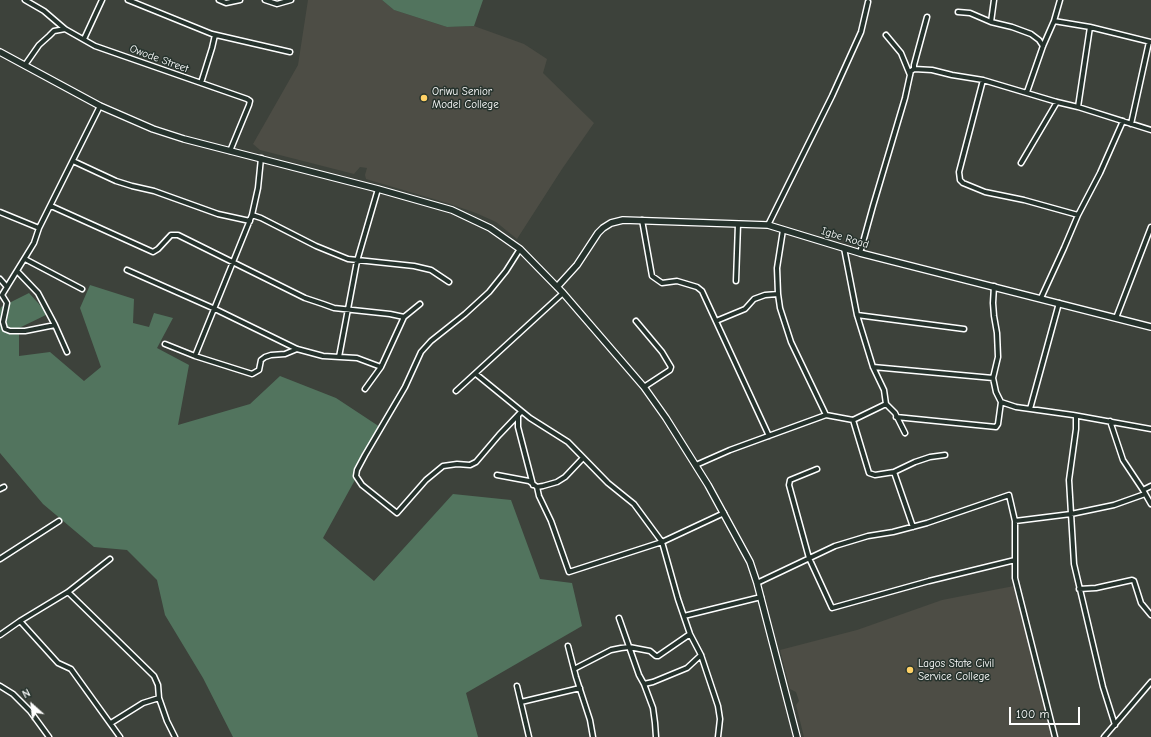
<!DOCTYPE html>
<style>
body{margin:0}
#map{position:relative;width:1151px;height:737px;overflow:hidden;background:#3d423b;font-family:"Comic Neue",sans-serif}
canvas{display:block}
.north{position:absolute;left:12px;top:685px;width:40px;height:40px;-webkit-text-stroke:3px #26332d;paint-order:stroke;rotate:333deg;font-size:11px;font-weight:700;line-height:16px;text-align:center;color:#fff}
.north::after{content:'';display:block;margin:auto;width:14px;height:18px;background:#fff;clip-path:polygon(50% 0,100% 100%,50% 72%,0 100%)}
.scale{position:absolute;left:1009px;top:707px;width:71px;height:18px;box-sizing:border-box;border:2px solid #fff;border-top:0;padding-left:5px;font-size:12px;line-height:14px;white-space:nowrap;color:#fff;-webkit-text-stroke:3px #26332d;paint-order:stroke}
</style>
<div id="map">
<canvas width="1151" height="737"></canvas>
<div class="north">N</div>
<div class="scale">100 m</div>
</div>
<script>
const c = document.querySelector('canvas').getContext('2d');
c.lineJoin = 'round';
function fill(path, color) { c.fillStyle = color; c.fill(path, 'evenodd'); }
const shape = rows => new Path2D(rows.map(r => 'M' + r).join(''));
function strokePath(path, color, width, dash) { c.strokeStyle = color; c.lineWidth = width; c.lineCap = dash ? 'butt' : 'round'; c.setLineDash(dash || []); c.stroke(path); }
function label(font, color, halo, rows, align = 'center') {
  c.font = font + ' "Comic Neue",sans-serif'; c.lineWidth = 3; c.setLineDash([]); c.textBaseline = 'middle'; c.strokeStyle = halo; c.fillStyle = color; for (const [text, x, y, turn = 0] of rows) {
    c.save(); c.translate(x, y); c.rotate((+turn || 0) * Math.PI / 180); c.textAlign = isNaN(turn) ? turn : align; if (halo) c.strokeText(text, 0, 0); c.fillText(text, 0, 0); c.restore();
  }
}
const built = shape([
 [308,0,382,0,394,10,447,27,474,26,524,44,547,59,543,73,594,123,562,169,517,239,496,222,476,213,447,203,366,179,365,175,367,168,360,167,354,174,260,150,253,144,298,65],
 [1014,586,1053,737,804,737,796,705,799,701,796,692,790,689,780,650,857,630,942,600]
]);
const green = shape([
 [382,0,483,0,474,26,447,27,394,10],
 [90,285,134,299,133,323,149,327,154,313,173,318,157,348,189,365,178,425,250,404,280,376,336,398,383,429,323,538,374,581,453,494,511,500,540,579,572,583,582,626,466,693,478,737,233,737,203,678,165,615,157,580,127,550,94,547,43,504,0,453,0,310,1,307,29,293,48,314,19,328,19,356,50,352,84,381,101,367,80,308]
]);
const street = shape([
 [25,0,44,11,65,29,95,46,247,99,250,101,249,105,230,151],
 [128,0,212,34,290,52],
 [219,0,226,3,240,0],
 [265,0,277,4,291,0],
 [958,12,970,13,991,22,1012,27,1031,34,1039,40,1043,46],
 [1054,21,1090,27,1151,42],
 [991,22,994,0],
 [886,35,901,53,910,75],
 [84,39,102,0],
 [25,65,39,45,49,36,54,31,65,29],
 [914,69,932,70,952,75,983,80,1057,102,1078,107,1151,130],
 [983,80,959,172,960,180,963,183,985,192,1024,200,1078,215],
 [201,83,212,48,215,35],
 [1027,92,1043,46,1054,21,1060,0],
 [1078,107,1090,27],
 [1131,124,1149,42],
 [73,161,116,181,132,186,154,191,218,214,250,221],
 [1021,163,1057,102],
 [51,206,153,252,158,249,171,235,178,235,305,298,323,304,334,308,390,314,404,317],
 [0,212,39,228],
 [252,215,261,218,316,246,348,259,414,266,431,270,449,282],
 [642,220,652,276,662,283,677,281,697,287,702,291,769,436],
 [768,225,832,96,861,32,868,2],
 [783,230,777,268,778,294,780,308,791,342,826,415],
 [844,248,857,315,873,367,884,390,886,404,895,413,905,433],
 [520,249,506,271,489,292,465,314,431,341,421,352,405,387,365,455,357,470,356,476,362,485,397,513,426,480,443,466,457,464,470,465,476,462,499,435,521,412],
 [860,253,873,206,905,98,910,75,911,71,914,69,914,65,927,17],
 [25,259,82,289],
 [127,270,215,309,297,349,323,356,357,358,381,367,404,317,420,304],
 [17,271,38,293,55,325,67,352],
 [0,279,7,287],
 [736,281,738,224],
 [994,286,993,303,994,316,997,333,998,357,993,378,996,392,1001,402,1016,407,1073,415,1151,429],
 [1041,298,1064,248,1078,215,1100,173,1123,121],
 [857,315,964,329],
 [1116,318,1151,227],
 [636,321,662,352,671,367,670,370,644,387],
 [716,321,745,309,754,299,765,295,778,294],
 [55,325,25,331,10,331,5,329,3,322,7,303,2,295,34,243,39,228,100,106],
 [165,344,195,356,252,374,259,370,261,360,265,357,271,355,285,354,297,349],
 [195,356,252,215,258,188,261,158],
 [339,357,357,261,378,189],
 [873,367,993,378],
 [476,374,530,418,568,442,608,483,634,504,662,542,678,599,690,634,701,655,718,706,720,719,718,737],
 [365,389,381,367],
 [456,391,563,293],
 [1030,409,1059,303],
 [518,415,518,427,533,485],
 [1076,416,1076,429,1069,480,1074,564,1103,687,1115,725],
 [896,417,996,427,998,424,1001,402],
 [853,420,869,473,875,475,894,472,913,527],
 [1110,421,1123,460,1143,490,1151,504],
 [696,465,730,450,826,415,853,420,886,404],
 [817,469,790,480,789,485,809,558,832,608,929,581,1015,560],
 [894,472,915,462,930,457,945,455],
 [497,475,529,481,537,487,543,486,557,482,565,477,583,458],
 [537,487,539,496,551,521,569,572,662,542,724,513],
 [0,489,4,487],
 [1143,490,1151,486],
 [1015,521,1071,514,1114,505,1145,494],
 [0,559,59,521],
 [757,583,835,546,868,536,893,532,927,523,1009,495,1015,521,1015,578,1055,737],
 [1079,589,1096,588,1132,580,1134,581,1141,603,1151,615],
 [68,592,154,676,158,685,159,698,167,721,175,737],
 [684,616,761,597],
 [619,618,639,675,644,684,653,708,655,723,656,737],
 [20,621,58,663,71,669,120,737],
 [0,635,20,621,68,592,110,559],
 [568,646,576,677,590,720,593,737],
 [574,669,611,650,621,648,629,647,650,651,656,656,658,656,690,634],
 [644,684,653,682,687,668,701,655],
 [0,686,13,694,30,711,49,737],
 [517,686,529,737],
 [521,702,580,688],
 [111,723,143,703,159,698],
 [1104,737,1151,682]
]);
const secondary = shape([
 [0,52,100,106,153,129,184,139,378,189,452,210,490,228,520,249,563,293,644,387,666,418,708,485,750,562,757,583,797,737],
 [557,287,577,265,598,233,603,228,611,223,623,220,768,225,860,253,1151,327]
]);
const markers = [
 [424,98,4,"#ffd166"],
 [910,670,4,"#ffd166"]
];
const streetNames = [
 ["Owode Street",159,59,20],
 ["Igbe Road",845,238,17]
];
const poiNames = [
 ["Oriwu Senior",432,92],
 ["Model College",432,105],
 ["Lagos State Civil",918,664],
 ["Service College",918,677]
];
fill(built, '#4d4d45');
fill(green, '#52745e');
strokePath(street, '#fff', 7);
strokePath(secondary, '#fff', 8);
strokePath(street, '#26332d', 4);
strokePath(secondary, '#26332d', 5.5);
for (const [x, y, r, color] of markers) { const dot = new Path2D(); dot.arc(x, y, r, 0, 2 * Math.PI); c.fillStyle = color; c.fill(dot); strokePath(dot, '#26332d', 1.5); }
label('11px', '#fff', '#26332d', streetNames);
label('11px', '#fff', '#26332d', poiNames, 'left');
</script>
